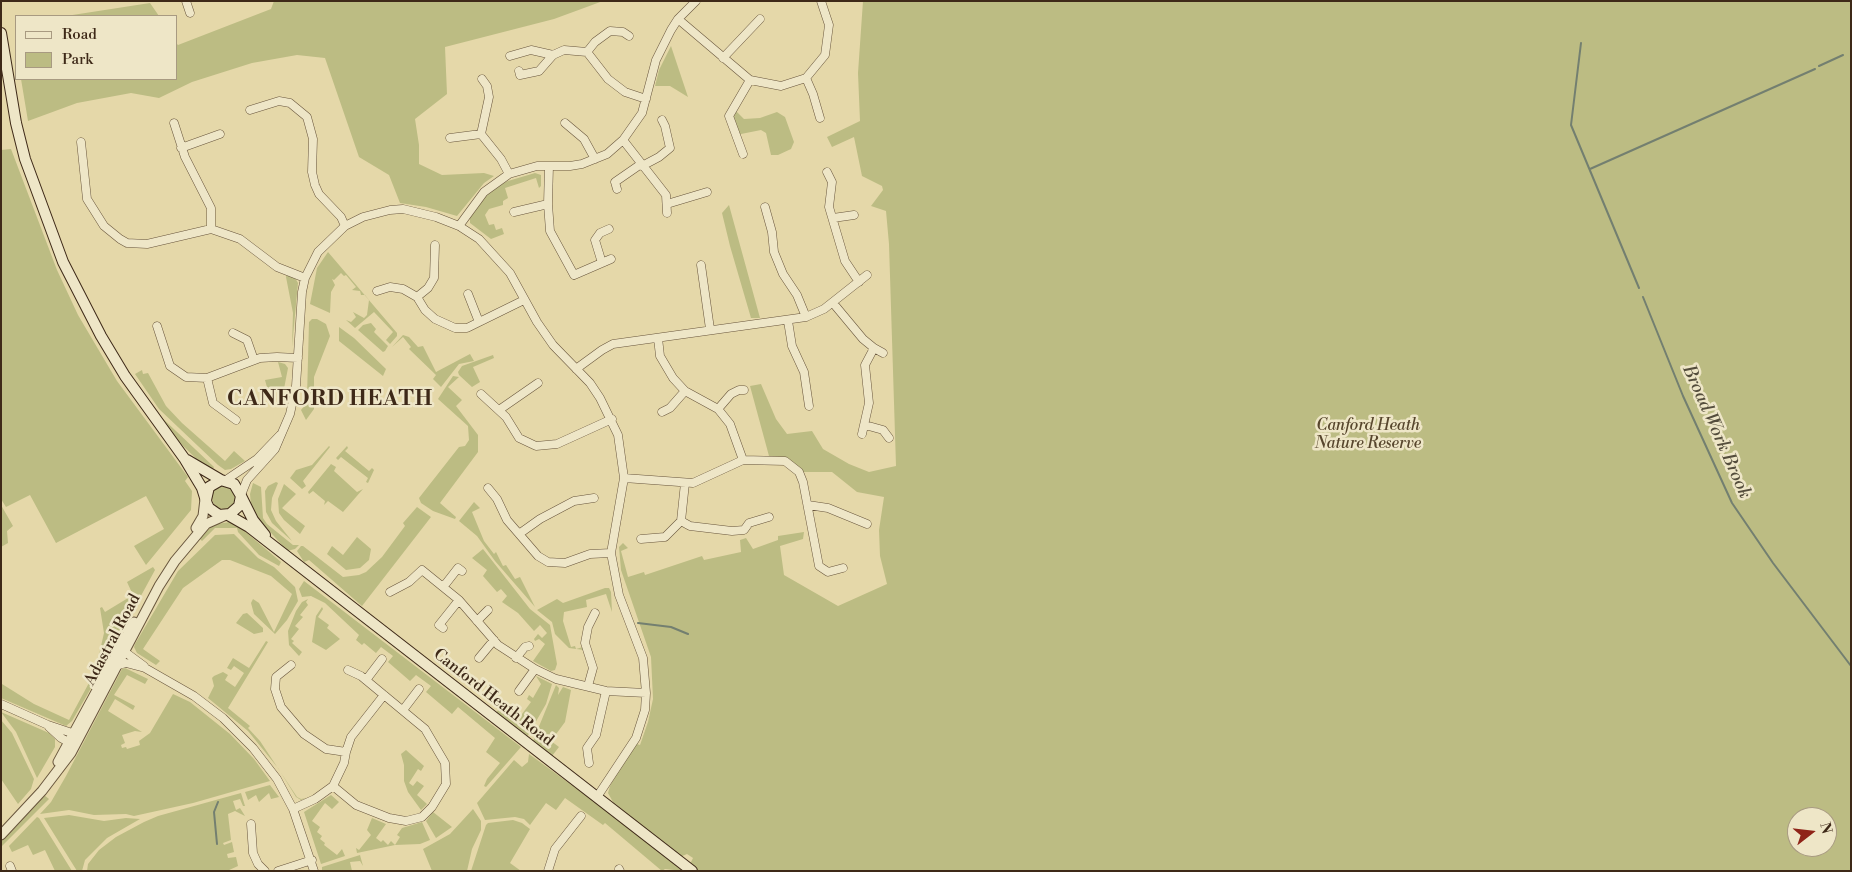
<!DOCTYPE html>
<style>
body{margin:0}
#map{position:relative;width:1852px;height:872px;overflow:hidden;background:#e5d8a9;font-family:"Libre Bodoni",serif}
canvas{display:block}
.frame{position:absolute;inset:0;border:2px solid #3e2918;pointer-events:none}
.legend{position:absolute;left:15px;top:15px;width:162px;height:65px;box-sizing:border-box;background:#eee6c7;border:1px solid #a89a81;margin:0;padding:6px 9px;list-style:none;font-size:15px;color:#3e2918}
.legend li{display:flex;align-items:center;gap:10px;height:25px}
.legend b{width:25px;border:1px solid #a89a81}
.north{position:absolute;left:1787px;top:807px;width:50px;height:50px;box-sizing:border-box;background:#eee6c7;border:1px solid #a89a81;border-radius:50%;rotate:74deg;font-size:14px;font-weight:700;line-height:20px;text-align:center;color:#3e2918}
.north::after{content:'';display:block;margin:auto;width:18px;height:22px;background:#8f2418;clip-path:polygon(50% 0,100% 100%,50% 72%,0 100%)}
</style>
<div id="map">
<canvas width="1852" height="872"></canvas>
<div class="frame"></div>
<ul class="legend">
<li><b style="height:6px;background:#eee6c7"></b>Road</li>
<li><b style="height:14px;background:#bcbc83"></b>Park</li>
</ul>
<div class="north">N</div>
</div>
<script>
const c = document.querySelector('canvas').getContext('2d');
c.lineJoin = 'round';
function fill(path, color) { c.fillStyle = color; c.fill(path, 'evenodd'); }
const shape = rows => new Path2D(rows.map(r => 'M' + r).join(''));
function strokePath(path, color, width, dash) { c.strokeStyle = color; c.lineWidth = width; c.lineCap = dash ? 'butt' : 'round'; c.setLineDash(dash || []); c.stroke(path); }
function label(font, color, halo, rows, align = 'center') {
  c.font = font + ' "Libre Bodoni",serif'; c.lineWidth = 5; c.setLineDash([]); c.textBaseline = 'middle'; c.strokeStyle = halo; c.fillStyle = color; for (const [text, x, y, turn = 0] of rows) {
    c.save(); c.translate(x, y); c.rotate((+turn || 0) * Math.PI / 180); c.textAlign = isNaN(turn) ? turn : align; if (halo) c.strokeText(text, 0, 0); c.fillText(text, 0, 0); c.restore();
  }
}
const green = shape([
 [274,1,603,1,554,19,445,47,447,94,415,119,419,145,419,164,442,175,484,173,494,176,484,183,457,216,426,207,400,203,389,175,359,157,325,58,297,55,252,63,192,82,159,98,131,93,77,103,28,121,21,79,176,79,176,43,178,45,271,9],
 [863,1,1851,1,1851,871,697,871,690,864,693,858,687,854,680,857,613,802,608,793,610,786,629,752,637,744,640,745,648,722,653,699,651,657,621,570,619,547,623,543,628,548,621,551,628,577,644,572,645,575,702,556,704,560,741,552,740,540,746,538,753,549,778,540,778,536,804,532,803,539,780,546,784,575,838,606,887,584,880,556,879,530,884,497,857,492,832,472,803,472,787,458,769,456,750,386,761,384,776,419,787,434,812,431,823,449,849,464,869,472,896,466,889,244,886,211,871,206,883,190,882,186,862,176,854,137,832,147,827,137,860,121,858,73],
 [1797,817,1827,817,1827,847,1797,847],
 [150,3,159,16,66,16],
 [671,46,688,97,670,86,655,86,659,70],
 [735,110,744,119,760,118,777,112,785,117,794,142,791,149,778,155,771,155,766,133,761,130,736,135,732,115],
 [11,149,57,270,78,315,117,381,188,477,185,481,192,491,191,510,146,565,134,546,164,529,146,496,56,543,30,495,6,507,1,499,1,150],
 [535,173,541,175,541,186,539,188,536,178,505,188,508,198,503,201,503,205,489,209,485,215,489,225,494,224,496,230,502,228,504,234,491,239,470,223,470,218,484,198,497,186,508,181],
 [729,205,760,318,751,318,730,246,722,213],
 [328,252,397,333,397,336,390,344,386,340,393,332,374,312,355,328,346,320,351,322,356,317,353,312,364,318,367,315,369,300,365,295,361,295,360,291,352,290,356,287,346,275,344,276,341,273,334,280,332,279,335,285,331,292,330,313,310,304,317,268],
 [287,274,295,278,298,283,292,347,293,313,286,277],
 [312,319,317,319,326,324,330,336,314,377,314,409,306,420,301,410,306,404,307,397,309,322],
 [371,323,376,329,374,332,388,346,385,351,383,352,358,330,363,325],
 [339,327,354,338,386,369,383,376,339,341],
 [403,335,409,337,418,347,423,346,436,372,470,354,474,361,459,364,441,387,433,379,436,375,409,349,411,347,403,337,392,347],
 [493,355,494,358,473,367,480,382,472,387,459,375,458,372,462,366],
 [278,362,285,364,288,368,283,394,281,387,268,391,265,380,282,377],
 [142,370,143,374,148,373,166,406,182,423,225,461,234,451,245,461,231,469,225,470,218,465,159,409,135,374],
 [453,376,459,377,448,387,462,400,456,406,478,435,478,452,440,503,456,517,455,519,433,511,421,503,419,498,459,447,465,446,469,440,468,426,438,399],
 [158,414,214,467,211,473,179,442],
 [329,446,330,447,303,481,306,486,302,489,290,478,296,470,312,465],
 [347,446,348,448,345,451,369,471,372,468,374,470,368,483,366,482,368,478,341,457,338,460,336,458],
 [331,464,336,467,334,471,357,492,363,489,343,512,328,501,324,505,325,501,313,491,309,494,308,492],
 [276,482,278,483,272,498,271,510,276,521,292,541,272,523,266,512,265,491,268,486],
 [253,483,261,487,263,518,267,524,293,545,299,545,295,549,287,551,259,519,251,505,250,494],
 [284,484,296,494,282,508,305,526,300,534,284,520,279,513,278,499],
 '212 497a12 12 0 1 1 24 0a12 12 0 1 1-24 0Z',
 [474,502,480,508,472,512,484,541,494,554,496,552,503,566,506,565,515,579,520,577,535,607,495,561,477,536,459,521],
 [1,505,13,526,7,531,8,543,1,547],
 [417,507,431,517,362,606,309,560,304,562,297,551,301,546,303,546,343,577,359,575,366,572,382,557,405,526,403,523],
 [229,522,241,528,281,562,279,566,259,555,238,532,237,528,215,528,202,541,199,538,213,525],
 [234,534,258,558,274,567,295,587,298,601,287,620,275,634,254,614,251,603,253,599,259,603,274,632,292,594,271,576,230,560,222,560,183,588,143,649,160,661,156,665,137,653,134,647,135,644,178,571,215,535],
 [357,537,371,549,369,560,360,568,346,570,327,554,332,546,343,555],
 [483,549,530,609,550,625,557,664,555,670,551,671,533,661,545,644,539,639,535,641,534,639,538,634,542,638,547,633,540,625,534,631,518,613,502,602,507,596,501,589,497,592,483,576,487,570,472,558],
 [153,567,155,570,100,671,96,668,104,633,100,608,102,607,105,612,133,595,127,582],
 [304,581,521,747,486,787,484,786,487,779,500,763,486,752,495,738,458,707,452,714,426,692,431,686,416,675,410,681,388,662,393,656,381,647,376,653,364,643,362,645,356,640,359,635,325,603,311,596,302,597,299,589],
 [605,588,609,588,611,592,612,612,606,594,586,600,587,607,564,612,563,621,571,647,575,646,576,649,583,647,584,650,569,648,555,634,552,622,537,610,557,599,563,603],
 [308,599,306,602,308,605,300,615,303,617,295,626,299,629,291,639,294,641,292,643,302,652,299,656,289,645,288,631,296,611,302,602],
 [322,607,323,609,318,617,329,625,327,628,340,639,326,650,312,642,316,616],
 [247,613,263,628,263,632,254,634,236,623,243,614],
 [266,641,268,642,228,708,250,726,248,728,260,741,297,797,301,799,307,798,301,800,296,797,278,768,248,731,208,698,214,686,212,678,214,676,223,672,228,675,225,680,235,687,244,673,234,666,231,670,227,668,233,658,249,668],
 [125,668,148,679,145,684,127,675,114,695,135,706,133,710,115,699,108,711,142,732,135,731,122,735,125,743,121,745,122,748,126,747,127,749,140,745,139,741,150,733,173,694,190,702,230,734,254,759,270,781,193,803,134,816,126,814,94,815,69,810,40,814,51,802,66,776,122,669],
 [536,676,552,684,546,704,527,737,495,714,499,709,516,722,531,702,527,699,529,695,533,698,541,684],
 [90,681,94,683,72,721,66,726,1,698,2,684,34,704,69,720],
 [556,685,559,688,558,695,563,687,571,690,565,722,551,741,559,747,552,756,533,741],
 [1,712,49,733,55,739,55,747,37,778,16,732],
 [1,720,12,733,34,779,31,789,18,804,1,779],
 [406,750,424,766,421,771,418,769,409,783,413,786,417,781,424,786,417,795,427,804,421,810,408,792,404,781,404,765,401,754],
 [529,754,595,802,683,871,665,869,662,871,605,823,603,825,565,798,556,810,546,803,530,825,524,819,515,817,485,820,477,803,514,760,522,767,528,762],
 [270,785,279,797,271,799,269,793,259,802,256,795,248,800,245,792],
 [241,793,245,806,243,806,240,799,233,801,236,810,240,808,245,816,235,811,228,814,231,840,223,843,224,845,232,842,234,852,227,854,228,858,236,857,238,866,227,871,87,871,88,864,99,850,116,837,144,822,158,816],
 [44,795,49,799,1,847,1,840],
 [331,795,339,802,332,809,325,803,312,821,320,827,317,832,322,836,320,839,325,843,324,845,337,855,342,849,345,856,321,864,304,812],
 [473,809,481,821,481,830,472,849,467,871,432,871,423,849,450,834],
 [433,812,452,827,436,838,426,821],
 [69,815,104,821,126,818,140,819,107,838,85,860,82,871,77,871,44,818],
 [37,817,39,818,72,871,55,871,45,850,33,855,28,845,12,852,9,846],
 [372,818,386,824,376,838,381,842,383,840,388,845,391,841,395,845,400,837,397,835,402,828,422,822,430,840,420,844,395,845,357,853,356,848,359,850,371,835,367,830],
 [513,820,522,823,530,829,510,863,521,871,471,871,486,825,488,823],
 [360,855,363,866,360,861,350,862,352,871,358,871,322,871,322,867]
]);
const stream = shape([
 [1581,43,1571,125,1639,288],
 [1819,66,1843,55],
 [1590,169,1815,69],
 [1643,297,1683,396,1732,503,1773,563,1851,666],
 [638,623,671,627,688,634],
 [217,844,214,812,218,802]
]);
const minor = shape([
 [186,1,190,13],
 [678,19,750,80,781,86,806,78,825,55,829,25,821,1],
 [587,52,608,79,625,92,646,99],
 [510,56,531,50,553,55],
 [723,58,760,19],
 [519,71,520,75,539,71,553,55,564,50,587,52,595,42,610,31,623,32,629,36],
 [806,78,813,94,820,118],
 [482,79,487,86,489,97,481,134,501,159,509,174],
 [250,110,279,101,290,103,307,117,313,139,312,172,315,185,319,194,341,217,345,226],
 [174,123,185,157,211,208,211,229],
 [565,123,584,139,595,159],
 [450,138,481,134],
 [623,140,666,195,667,213],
 [81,142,87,199,104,226,120,239,127,243,147,244,211,229,240,239,277,267,305,278],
 [181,148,220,134],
 [743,154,729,116,750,80],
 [549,166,548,204,550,231,574,275,611,259],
 [642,166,659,157,670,148,665,126,662,120],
 [827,172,832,182,829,207,845,261,859,282],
 [617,189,615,182,641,164],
 [667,204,707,192],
 [765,207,772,232,774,252,783,274,797,295,806,317],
 [514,212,548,204],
 [833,218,854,215],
 [459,226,484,192,509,174,537,166,570,166,582,164,607,154,623,140,642,113,656,60,671,30,678,19,696,1],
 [602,263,595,240,600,233,609,229],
 [701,265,710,329],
 [377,291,390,287,403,289,417,297,425,310,435,319,455,328,467,328,524,300],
 [468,294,479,322],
 [417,297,428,288,434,278,435,245],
 [833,303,863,339,874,348,883,353],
 [788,321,792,346,804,372,809,406],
 [157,326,170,366,186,377,207,378,260,358,277,357,298,358],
 [233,333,247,340,254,360],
 [658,338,660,356,673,378,685,391,718,409,730,424,743,460],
 [576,369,602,350,613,344,806,317,824,309,867,275],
 [207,378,213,403,236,420],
 [481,394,506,417,519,438,536,446,557,444,612,419],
 [718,409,731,394,739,390,744,390],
 [499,410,538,383],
 [662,412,670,408,685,391],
 [865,425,883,430,889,438],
 [862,434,869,403,865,365,874,348],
 [624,478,693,483,743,460,785,461,799,472,803,482,819,566,828,572,843,568],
 [226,480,257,459,280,435],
 [685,483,681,521,690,526,732,531,744,530,749,523,769,517],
 [488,488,497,499,507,520,538,556,548,562,565,563,590,554,611,553],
 [241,495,247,480,275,449,290,414,296,386,302,292,305,278,318,252,345,226,363,217,390,210,403,209,436,217,459,226,479,239,510,273,537,322,553,345,590,383,600,398,618,435,624,478,611,553,619,595,643,658,646,693,645,710,636,738,597,797],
 [808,505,828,508,867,524],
 [519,534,540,519,574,501,594,498],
 [641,539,665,537,681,521],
 [444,586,458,568,462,571],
 [390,592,409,582,422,570,459,600,498,645,535,669,556,679,606,691,646,693],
 [477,621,488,610],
 [443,628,439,625,459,600],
 [125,652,144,666],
 [479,658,494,640],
 [516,658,525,647,529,646],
 [118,665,126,663,145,668,194,696,223,718,253,748,277,779,293,809,314,871],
 [291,665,276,677,275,689,281,707,304,734,326,749,346,752,344,763,333,786,315,799,293,809],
 [366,680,382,659],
 [588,686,593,668,585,643,588,627,595,613],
 [519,691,535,669],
 [1,704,48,725,78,735],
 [403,710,419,689],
 [49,727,61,738,74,745],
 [346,752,351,737,384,695],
 [589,763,587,748,596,735,606,691],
 [333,786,356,805,389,818,406,821,422,817,432,807,446,784,445,763,425,729,361,676,348,670],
 [251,824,253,853,258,864,265,871],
 [10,866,12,871],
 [619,869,620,871],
 [278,871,312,860],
 [548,871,555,849,581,816]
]);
const tertiary = shape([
 [196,528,203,516,205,499],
 [58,762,134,622],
 [1,835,42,791,71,753,159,586,175,561,206,524,224,516]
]);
const secondary = shape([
 [1,33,16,123,25,159,63,262,101,336,125,376,184,458,202,488,207,504,209,508,219,515,230,514,239,506,241,496,234,484,221,480,209,487,206,500],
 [187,460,221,480],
 [241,496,253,520,265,535],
 [228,515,249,527,692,871]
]);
const parkNames = [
 ["Canford Heath",1368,426],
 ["Nature Reserve",1368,444]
];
const streetNames = [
 ["Adastral Road",113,640,-62],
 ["Canford Heath Road",493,698,38]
];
const waterNames = [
 ["Broad Work Brook",1716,432,66]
];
const districtNames = [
 ["CANFORD HEATH",330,400]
];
fill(green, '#bcbc83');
strokePath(stream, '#737f70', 2);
strokePath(minor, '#68553c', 9);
strokePath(tertiary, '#68553c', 11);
strokePath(secondary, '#3e2918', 12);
strokePath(minor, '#eee6c7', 8);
strokePath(tertiary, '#eee6c7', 9);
strokePath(secondary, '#eee6c7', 10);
label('italic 16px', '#57462d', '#eee6c7', parkNames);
label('16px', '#3e2918', '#eee6c7', streetNames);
label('italic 18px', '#544d3c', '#eee6c7', waterNames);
c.letterSpacing = '1px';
label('bold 21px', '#3e2918', '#eee6c7', districtNames);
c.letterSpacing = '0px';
</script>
